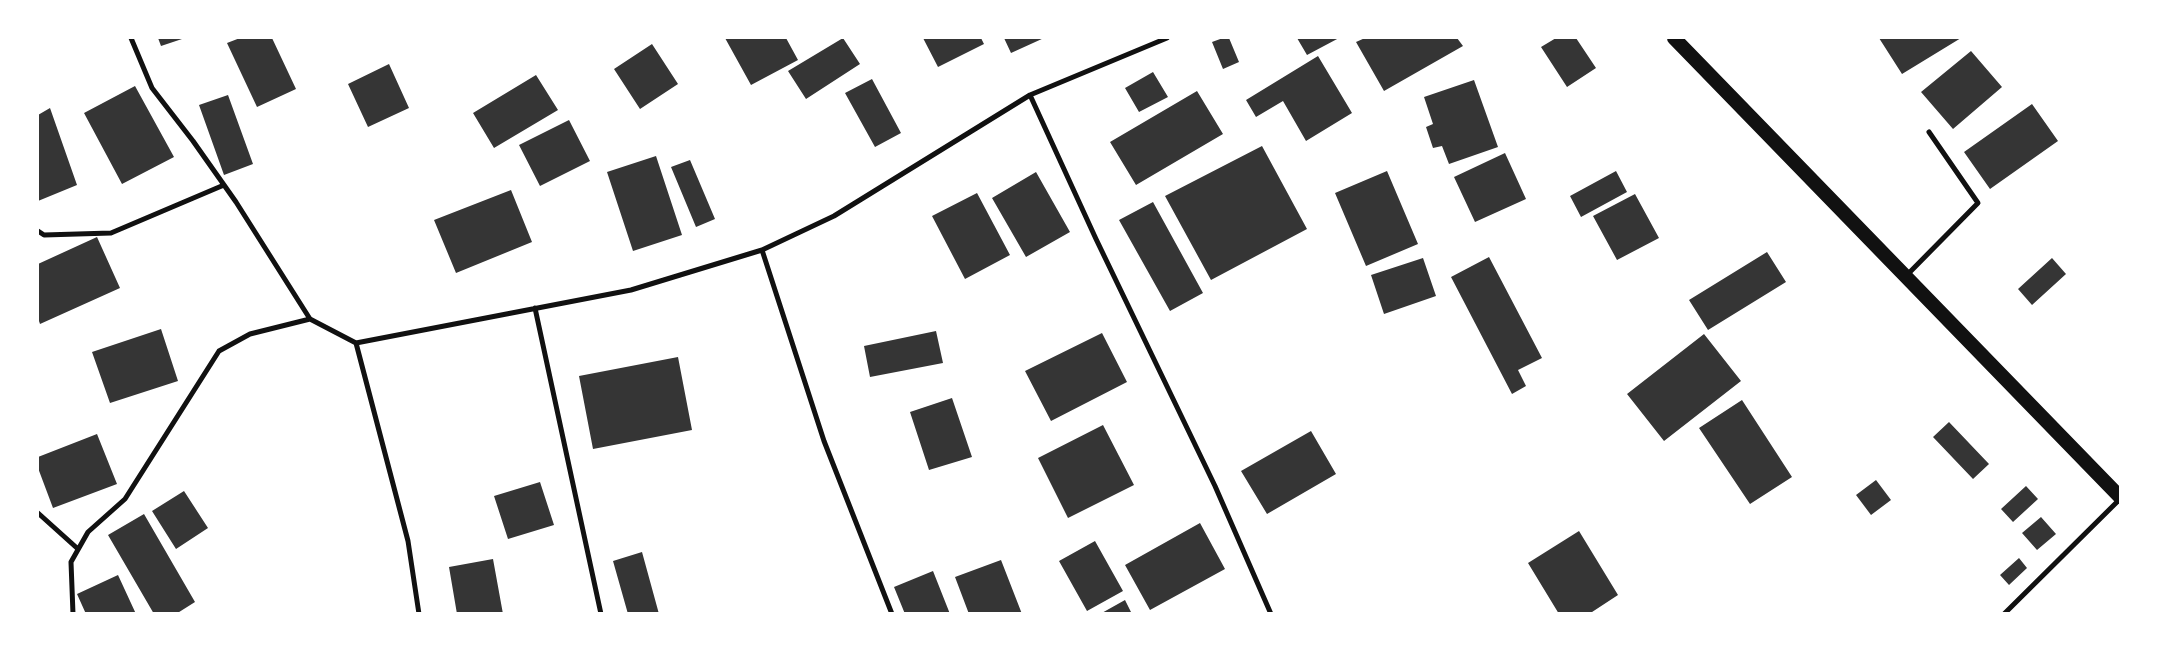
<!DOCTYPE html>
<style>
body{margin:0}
#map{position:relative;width:2158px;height:651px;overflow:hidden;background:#fff;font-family:"DejaVu Sans",sans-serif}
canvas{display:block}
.frame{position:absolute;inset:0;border:39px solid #fff;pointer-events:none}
</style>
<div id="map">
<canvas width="2158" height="651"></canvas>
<div class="frame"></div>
</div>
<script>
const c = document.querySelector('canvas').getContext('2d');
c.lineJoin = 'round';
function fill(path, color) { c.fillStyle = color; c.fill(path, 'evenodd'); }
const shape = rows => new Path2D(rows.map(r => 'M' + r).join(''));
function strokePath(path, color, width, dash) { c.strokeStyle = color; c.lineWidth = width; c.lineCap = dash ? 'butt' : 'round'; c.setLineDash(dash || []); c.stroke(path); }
const building = shape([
 [158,38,185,38,161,46],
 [240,38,272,38,296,89,257,107,227,43],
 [725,38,786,38,798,60,751,85],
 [843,38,860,64,806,99,788,71],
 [923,38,981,38,984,44,938,67],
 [1004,38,1044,38,1011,53],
 [1223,38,1229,38,1239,62,1223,69,1212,42],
 [1297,38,1339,38,1307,55],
 [1365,38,1457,38,1463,46,1384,91,1356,42],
 [1556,38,1576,38,1596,68,1567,87,1541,47],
 [1879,38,1961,38,1902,74],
 [652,44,678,84,640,109,614,69],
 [1971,51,2002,87,1953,129,1921,92],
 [1318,56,1352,113,1306,141,1283,101,1256,117,1246,100],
 [389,64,409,108,368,127,348,84],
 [1153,72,1168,97,1139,112,1125,88],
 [536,75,558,110,494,148,473,113],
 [872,79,901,133,875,147,845,93],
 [1474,80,1498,147,1449,164,1442,146,1433,148,1426,127,1433,124,1424,97],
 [135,86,174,157,122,184,84,113],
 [1197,91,1223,134,1136,185,1110,142],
 [228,95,253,164,224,175,199,105],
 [2032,104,2058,141,1990,189,1964,152],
 [50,108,77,185,38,201,38,115],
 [569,120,590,161,540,186,519,145],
 [1262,146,1307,229,1211,280,1165,196],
 [1505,153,1526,199,1475,222,1454,177],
 [656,156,682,235,633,251,607,172],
 [690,160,715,219,696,227,671,167],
 [1387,171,1418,244,1366,266,1335,193],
 [1616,171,1627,192,1581,217,1570,196],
 [1036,172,1070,232,1026,257,992,198],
 [511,190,532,242,456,273,434,220],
 [977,193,1010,255,965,279,932,216],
 [1635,194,1659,238,1617,260,1593,216],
 [1153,202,1203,293,1170,311,1119,220],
 [97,237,120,288,40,324,38,318,38,264],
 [1767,252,1786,282,1708,330,1689,300],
 [1489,257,1542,358,1518,370,1526,386,1512,394,1451,277],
 [1423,258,1436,296,1384,314,1371,275],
 [2052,258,2066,274,2032,305,2018,289],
 [161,329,178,381,110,403,92,352],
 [936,331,943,363,870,377,864,346],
 [1102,333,1127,382,1051,421,1025,371],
 [1704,334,1741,381,1664,441,1627,394],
 [678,357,692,430,593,449,579,376],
 [952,398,972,457,929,470,910,412],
 [1742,400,1792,477,1750,504,1699,428],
 [1949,422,1989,464,1973,479,1933,437],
 [1103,425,1134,485,1068,518,1038,458],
 [1311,431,1336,474,1267,514,1241,471],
 [97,434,117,484,53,508,38,468,38,457],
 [1876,480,1891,500,1871,515,1856,495],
 [540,482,554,525,508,539,494,496],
 [2026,486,2038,499,2013,522,2001,509],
 [184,491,208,528,176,549,152,511],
 [144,514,195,602,176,614,154,614,108,535],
 [2041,517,2056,534,2037,550,2022,533],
 [1200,523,1225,569,1150,610,1125,565],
 [1579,531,1618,595,1589,614,1559,614,1528,563],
 [1095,541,1123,591,1087,611,1059,561],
 [642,552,659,614,628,614,613,561],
 [2019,558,2027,568,2009,585,2000,575],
 [493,559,503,614,457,614,449,567],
 [1001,560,1022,614,969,614,955,577],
 [933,571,950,614,905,614,894,587],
 [118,575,136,614,86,614,77,594],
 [1125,600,1132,614,1100,614]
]);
const minor = shape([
 [131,38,152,88,193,141,236,202,310,319],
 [1030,95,1096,239,1215,486,1271,614],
 [38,231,44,235,111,233,224,185],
 [762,250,824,441,892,614],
 [1906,276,1978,203,1929,132],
 [535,308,601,614],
 [356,343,408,541,419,614],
 [38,513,78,549],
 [73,614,71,562,88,532,125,499,219,351,250,334,310,319,356,343,631,290,762,250,834,216,1030,95,1167,38],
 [2004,614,2120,499]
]);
const trunk = shape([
 [1674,38,2120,497]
]);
fill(building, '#353535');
strokePath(minor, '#111', 5);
strokePath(trunk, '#111', 14);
</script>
